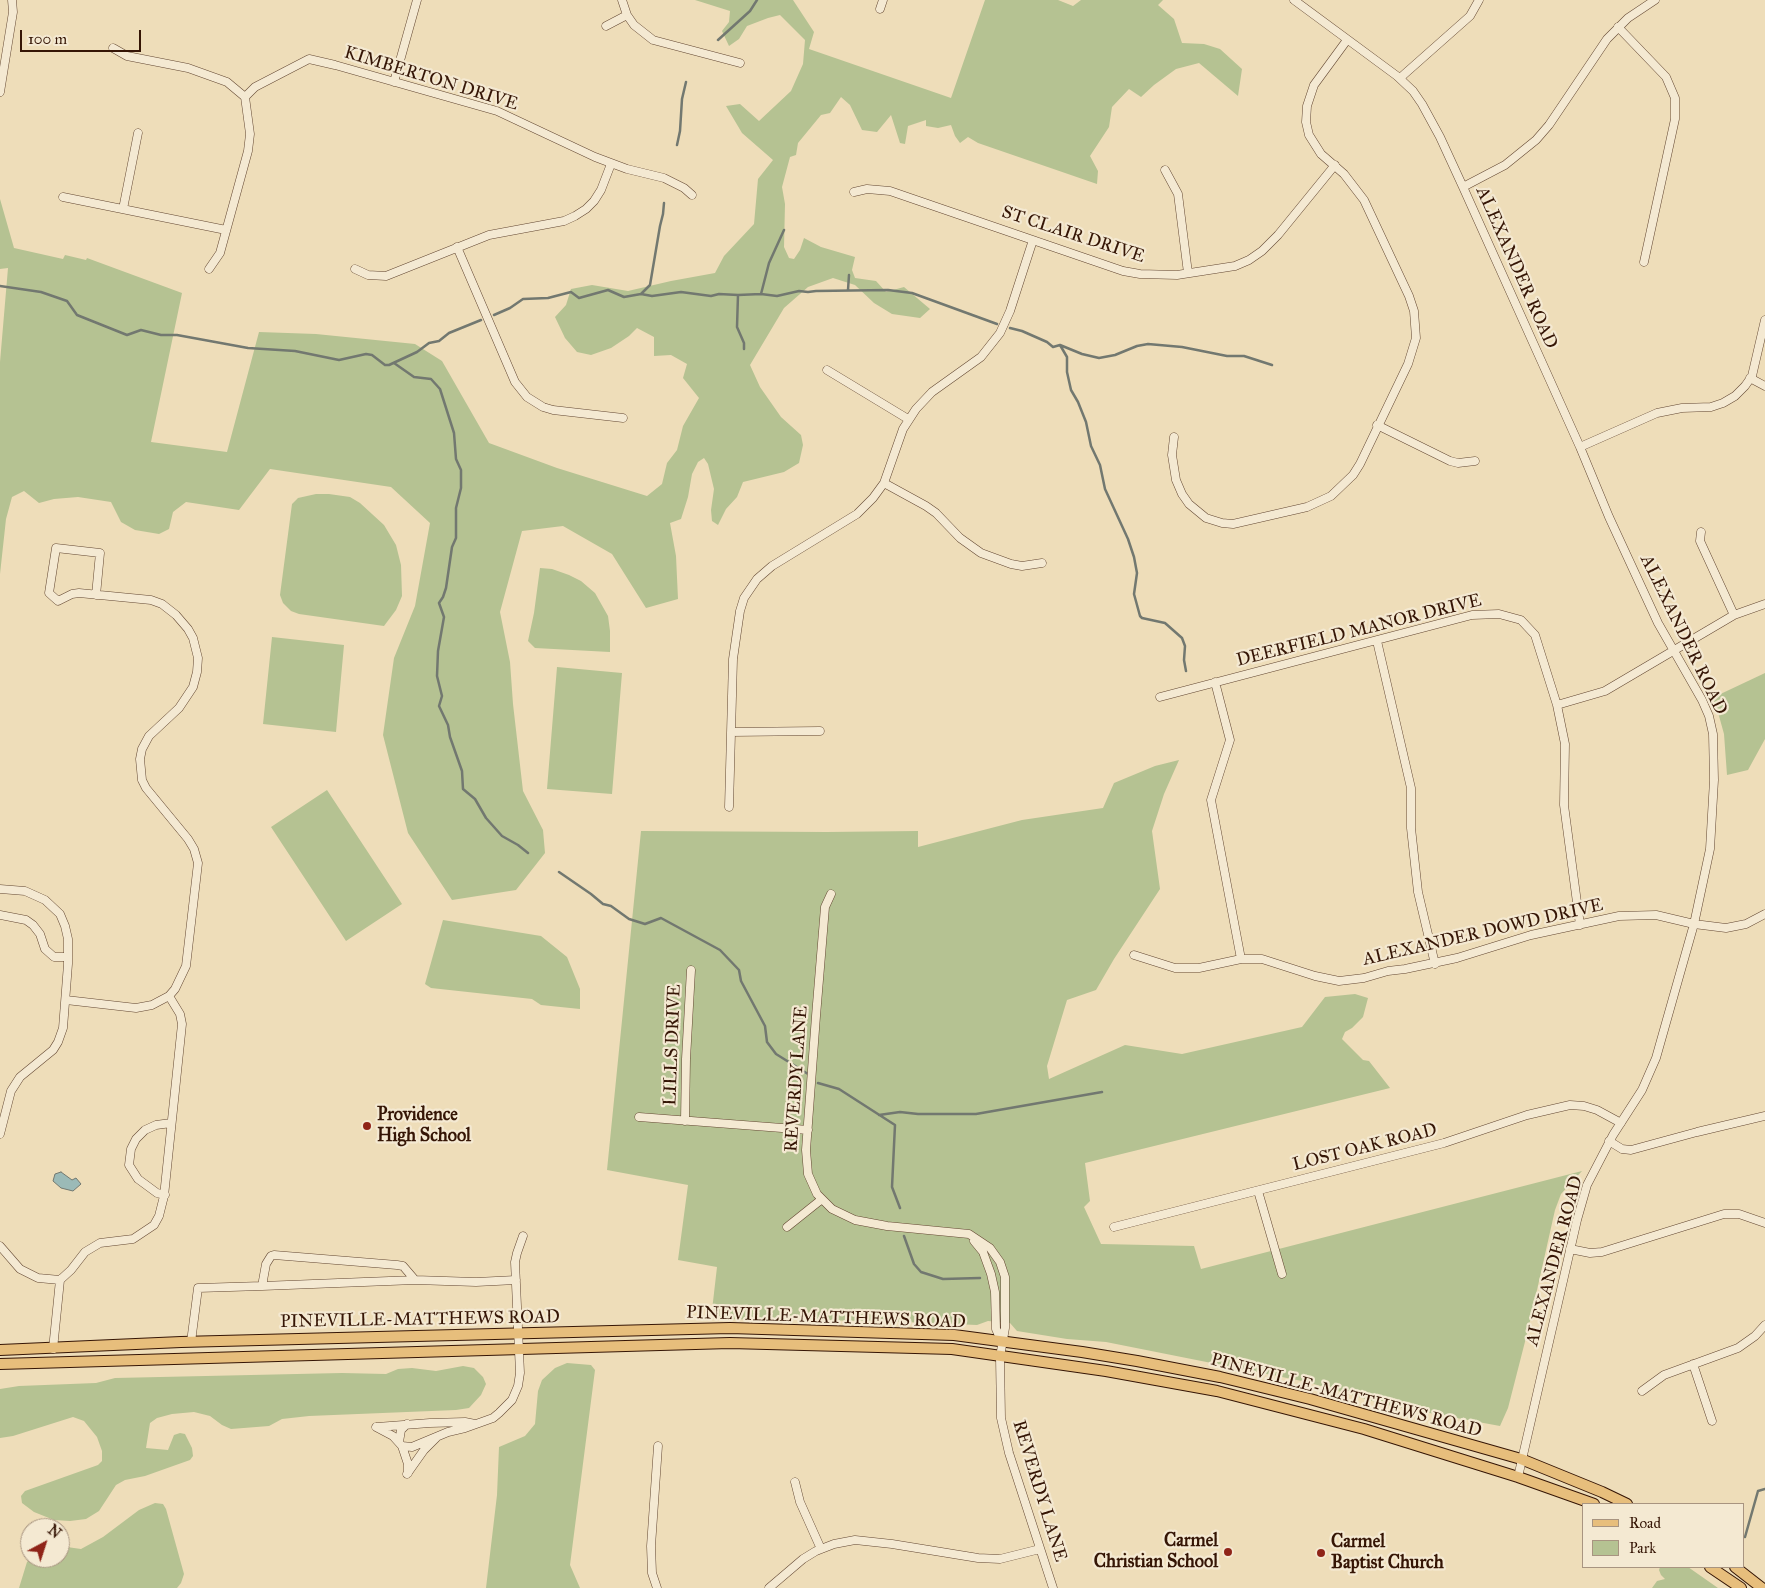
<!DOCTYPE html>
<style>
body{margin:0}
#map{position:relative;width:1765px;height:1588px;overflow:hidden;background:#eeddb9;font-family:"IM FELL Great Primer",serif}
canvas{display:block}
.legend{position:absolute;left:1582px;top:1503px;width:162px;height:65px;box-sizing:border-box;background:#f4e9d2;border:1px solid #a89480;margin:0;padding:6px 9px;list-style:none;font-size:15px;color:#351505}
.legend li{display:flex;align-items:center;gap:10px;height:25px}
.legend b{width:25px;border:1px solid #a89480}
.north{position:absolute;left:20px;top:1518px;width:50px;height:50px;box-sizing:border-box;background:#f4e9d2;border:1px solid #a89480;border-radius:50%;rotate:40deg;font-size:14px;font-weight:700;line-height:20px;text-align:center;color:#351505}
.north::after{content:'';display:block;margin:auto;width:18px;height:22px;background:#8f2418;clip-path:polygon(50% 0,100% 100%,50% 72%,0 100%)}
.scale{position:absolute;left:20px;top:30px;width:121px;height:22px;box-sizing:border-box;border:2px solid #351505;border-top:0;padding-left:6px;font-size:15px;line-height:18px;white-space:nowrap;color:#351505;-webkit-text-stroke:4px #f4e9d2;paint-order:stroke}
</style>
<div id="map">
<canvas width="1765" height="1588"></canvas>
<ul class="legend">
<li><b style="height:6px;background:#e7be7c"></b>Road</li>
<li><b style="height:14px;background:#b5c292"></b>Park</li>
</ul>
<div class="north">N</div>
<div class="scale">100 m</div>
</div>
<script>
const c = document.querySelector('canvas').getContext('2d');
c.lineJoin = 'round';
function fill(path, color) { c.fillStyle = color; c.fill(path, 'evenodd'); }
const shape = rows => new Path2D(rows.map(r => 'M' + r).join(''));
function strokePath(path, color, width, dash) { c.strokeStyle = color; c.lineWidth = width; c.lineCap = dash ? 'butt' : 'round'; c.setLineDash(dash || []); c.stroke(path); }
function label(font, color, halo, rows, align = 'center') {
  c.font = font + ' "IM FELL Great Primer",serif'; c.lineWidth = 4.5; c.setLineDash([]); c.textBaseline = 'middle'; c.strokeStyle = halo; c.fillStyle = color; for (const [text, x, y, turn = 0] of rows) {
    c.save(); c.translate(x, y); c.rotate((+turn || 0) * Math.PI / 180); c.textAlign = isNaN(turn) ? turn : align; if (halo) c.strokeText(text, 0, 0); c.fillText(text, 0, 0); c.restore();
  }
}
const green = shape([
 [695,0,793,0,814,32,809,49,951,98,985,0,1058,0,1073,6,1081,0,1163,0,1158,5,1174,19,1182,43,1204,44,1220,49,1242,69,1238,96,1199,63,1176,69,1154,85,1141,97,1129,89,1112,107,1109,127,1090,156,1098,171,1097,184,978,143,968,137,960,143,955,136,951,125,938,128,926,126,926,120,908,126,905,144,900,143,891,115,877,132,862,130,850,105,841,97,830,113,821,115,798,143,796,155,790,157,782,187,785,204,784,247,789,258,794,259,800,250,804,238,821,247,855,257,852,270,855,278,876,281,886,292,904,287,930,309,920,318,892,314,874,303,855,285,833,278,808,287,784,308,750,365,760,387,781,417,801,435,803,445,799,463,784,472,743,482,737,497,726,509,718,525,712,521,711,510,714,489,708,464,704,458,698,462,692,474,688,497,681,519,670,523,676,556,678,599,646,608,612,554,563,526,522,531,500,612,510,662,513,704,523,791,543,830,545,853,516,890,452,900,408,833,383,735,394,658,415,606,430,523,391,487,270,469,239,510,186,502,173,512,169,529,159,534,135,530,121,522,111,502,78,497,54,499,39,503,24,491,12,497,6,519,0,574,0,626,0,362,8,268,0,269,0,199,14,248,63,259,65,255,86,260,87,258,182,293,151,442,227,452,259,332,316,334,415,344,442,361,489,443,557,468,647,496,662,484,667,463,677,450,683,426,699,398,683,378,687,364,671,355,654,356,654,337,637,328,629,336,611,348,591,355,577,352,565,338,555,317,566,305,571,289,592,285,628,291,671,281,715,273,724,256,754,224,758,179,773,160,742,133,726,106,740,104,759,121,791,91,803,64,805,40,780,15,768,18,747,26,739,39,729,46,722,31,729,22,730,11],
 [316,494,329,494,350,497,360,503,384,525,396,545,401,565,402,596,396,610,384,626,299,614,291,611,283,603,280,595,292,504,298,498],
 [540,568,552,569,569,575,581,581,595,593,608,616,610,631,610,652,535,648,528,641,534,613],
 [272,637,344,645,336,732,263,724],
 [557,667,622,673,612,794,547,789],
 [1765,673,1765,739,1748,770,1727,775,1724,734,1716,705,1712,698],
 [1179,760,1164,794,1152,831,1160,889,1114,959,1096,990,1067,1000,1047,1066,1049,1079,1125,1045,1182,1054,1302,1027,1325,997,1355,994,1368,998,1363,1017,1352,1028,1345,1032,1342,1039,1363,1060,1369,1061,1390,1088,1085,1163,1090,1201,1084,1207,1101,1244,1194,1246,1201,1269,1582,1171,1561,1194,1555,1210,1528,1330,1508,1408,1500,1426,1386,1405,1307,1382,1106,1342,1067,1339,1017,1331,1010,1323,988,1321,977,1325,882,1321,711,1319,717,1267,678,1260,688,1185,607,1170,641,831,827,832,918,831,918,847,1022,820,1103,808,1114,783,1155,766],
 [327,790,402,904,346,941,271,827],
 [443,920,541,936,567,957,580,989,580,1009,541,1005,532,999,431,988,425,984],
 [567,1363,591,1365,595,1370,570,1565,580,1588,486,1588,497,1495,499,1447,525,1436,535,1424,538,1391,542,1380,555,1368],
 [463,1366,474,1368,483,1377,486,1384,481,1395,469,1408,456,1410,309,1416,282,1419,269,1426,231,1429,222,1425,210,1416,194,1412,172,1414,157,1418,150,1423,146,1448,168,1450,174,1435,180,1433,185,1434,192,1448,193,1456,190,1460,145,1476,125,1480,116,1485,99,1511,86,1519,70,1521,54,1520,34,1512,22,1503,21,1496,25,1491,98,1465,102,1461,102,1451,97,1437,84,1421,73,1417,13,1436,0,1438,0,1389,19,1386,96,1383,115,1378,342,1373,386,1374,398,1369,412,1368,436,1371],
 [155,1503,163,1504,166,1509,184,1574,181,1583,177,1588,19,1588,27,1562,31,1558,60,1558,60,1546,81,1549,103,1537,139,1510],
 [1660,1567,1688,1567,1718,1588,1652,1588,1657,1581,1665,1579,1661,1575,1659,1570]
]);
const water = shape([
 [61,1172,72,1180,76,1178,81,1184,73,1191,61,1188,53,1181,55,1174,61,1172]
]);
const stream = shape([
 [718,40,750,11,757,0],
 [677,145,680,131,682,99,686,82],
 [0,286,41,292,67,301,77,315,127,335,141,330,161,335,177,335,248,348,295,351,339,360,366,354,372,355,385,365,389,365,417,352,429,343,439,341,449,333,481,320],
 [848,290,849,275],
 [641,294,650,285,660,226,663,214,664,203],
 [761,294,769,263,784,230],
 [738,295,737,327,744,343,744,349],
 [494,315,510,308,523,299,548,298,571,292,579,298,608,290,624,297,641,294,652,296,681,292,711,296,719,294,738,295,761,294,777,296,799,291,808,292,816,291,888,290,912,293,997,324],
 [1010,328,1022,331,1047,342,1053,347,1060,345,1082,354,1099,358,1115,355,1137,346,1148,344,1182,347,1227,356,1244,356,1272,365],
 [1060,345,1067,357,1067,372,1071,390,1078,402,1086,422,1091,446,1100,465,1105,489,1128,539,1134,557,1137,573,1134,594,1140,616,1142,618,1165,623,1182,638,1185,646,1184,660,1186,671],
 [394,363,414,377,431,379,440,389,454,433,456,459,461,470,461,488,456,508,456,538,452,547,446,588,443,597,439,603,444,617,438,651,437,676,442,696,439,706,448,725,450,737,462,771,463,789,475,799,486,818,502,836,518,845,528,853],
 [559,872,591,894,603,904,611,906,629,919,645,924,661,918,720,950,739,970,741,981,765,1026,767,1042,776,1054,808,1074],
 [818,1083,839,1089,895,1125,892,1187,900,1208],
 [879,1115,900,1112,918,1114,976,1114,1102,1092],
 [904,1236,914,1264,921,1272,943,1279,980,1278],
 [1745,1537,1758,1491,1765,1489]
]);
const minor = shape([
 [622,0,627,15,634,25,653,40,740,63],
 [1294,0,1397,76,1413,91,1422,104,1440,137,1463,187,1580,447,1609,517,1658,623,1702,700,1709,716,1713,734,1714,780,1710,849,1694,924,1656,1058,1642,1090,1613,1135,1587,1185,1577,1220,1518,1477],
 [880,9,883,0],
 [606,26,627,15],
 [1618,27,1666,77,1675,98,1675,119,1644,262],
 [113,48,127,56,188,68,227,82,245,97,250,134,248,151,220,253,209,269],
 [1400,78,1470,16,1479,0],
 [394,82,417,0],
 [0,92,13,12,12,0],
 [245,97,255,87,309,59,335,65,497,111,595,157,627,169,664,178,684,188,692,195],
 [1165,170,1178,194,1188,273],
 [1463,187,1505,165,1536,140,1549,125,1607,39,1628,18,1655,0],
 [854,192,867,189,890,191,1123,271,1140,274,1177,275,1235,266,1249,260,1262,251,1278,235,1335,165],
 [63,197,226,230],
 [123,209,138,133],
 [457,247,515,382,527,397,543,407,553,410,623,418],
 [355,269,368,275,386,276,489,235,564,221,575,216,586,209,594,201,601,190,611,164],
 [827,370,908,419],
 [1750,378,1765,386],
 [1377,425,1450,461,1458,463,1475,461],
 [1174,437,1172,455,1176,480,1182,494,1189,504,1206,518,1222,523,1233,524,1307,507,1331,496,1353,475,1360,464,1408,364,1416,338,1414,311,1409,296,1364,200,1344,174,1321,154,1309,135,1306,122,1307,106,1314,85,1347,40],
 [1580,447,1657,413,1682,408,1711,407,1723,403,1735,396,1745,386,1752,376,1765,320],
 [884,483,926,506,936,513,960,538,981,553,1011,564,1022,566,1042,563],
 [1701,532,1700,541,1734,615],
 [1377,641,1411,788,1411,828,1418,892,1435,964],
 [1215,682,1230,740,1211,800,1241,959],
 [1160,697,1472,615,1499,614,1521,620,1535,635,1557,705,1565,744,1564,805,1580,925],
 [1557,705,1605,691,1734,615,1765,604],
 [731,732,820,731],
 [729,807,733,659,740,611,744,598,757,579,772,566,857,514,873,498,884,483,903,429,916,409,932,392,981,357,1000,333,1010,311,1033,240],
 [0,889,25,891,45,900,60,914,65,926,68,939,68,964,63,1028,58,1042,53,1050,20,1077,11,1091,0,1134],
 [831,894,825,907,816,1016,806,1150,808,1174,817,1194,832,1209,855,1220,887,1226,969,1234,990,1248,1000,1262,1005,1277,1005,1328,1000,1357,1001,1418,1009,1453,1053,1588],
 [0,915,26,920,33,925,40,934,45,949,54,957,68,957],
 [1134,955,1175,968,1199,968,1241,959,1262,959,1315,976,1339,981,1364,978,1388,971,1405,969,1457,958,1531,935,1619,916,1656,915,1694,924,1726,928,1746,924,1765,914],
 [66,1000,136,1008,152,1005,169,996,175,989,186,966,198,863,194,849,188,839,146,788,142,780,140,759,142,749,149,736,179,708,193,687,197,672,198,658,193,638,188,629,176,615,162,604,151,600,79,593,72,594,58,601,49,593,56,548,100,553,96,595],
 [639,1117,808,1130],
 [685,1121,686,1059,691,970],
 [1609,1141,1622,1149,1631,1150,1697,1132,1765,1116],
 [1258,1191,1282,1274],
 [165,1195,157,1193,138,1179,129,1165,131,1149,136,1139,145,1130,156,1125,171,1123],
 [787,1227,822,1199],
 [1114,1227,1444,1143,1527,1115,1570,1105,1584,1106,1597,1110,1621,1123],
 [974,1241,983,1252,991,1274,995,1292,996,1329,1002,1342],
 [0,1246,20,1269,38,1278,60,1280],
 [1570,1249,1590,1253,1602,1252,1724,1214,1739,1214,1765,1223],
 [262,1286,415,1280],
 [191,1342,198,1288,262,1286,266,1264,271,1256,274,1255,397,1265,403,1266,415,1280,476,1282,516,1280],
 [53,1349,60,1280,71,1270,85,1252,100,1243,133,1239,154,1225,159,1216,164,1196,182,1024,180,1014,169,996],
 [1693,1364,1712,1421],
 [1642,1391,1664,1375,1738,1348,1755,1336,1765,1325],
 [376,1427,393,1436,402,1446,412,1447,448,1432,465,1428,493,1418,499,1413,512,1400,518,1386,520,1373,515,1262,517,1253,523,1236],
 [377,1427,430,1423,465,1422,475,1424],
 [399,1442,401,1430,407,1424],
 [402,1446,408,1464,408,1473],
 [407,1474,424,1450,436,1438],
 [795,1482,800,1502,821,1549],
 [657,1588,652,1573,651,1546,658,1446],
 [769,1588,803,1559,816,1551,834,1544,855,1540,892,1544,978,1558,1000,1559,1040,1549]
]);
const major = shape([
 [0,1350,181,1342,730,1328,954,1335,1082,1352,1137,1361,1220,1377,1310,1399,1521,1459,1602,1492,1627,1504],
 [0,1364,730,1343,952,1349,1106,1371,1217,1391,1364,1429,1518,1477,1594,1504],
 [1710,1567,1741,1588],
 [1735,1567,1762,1588]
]);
const markers = [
 [367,1126,5,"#8f2418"],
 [1228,1552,5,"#8f2418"],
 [1321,1553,5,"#8f2418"]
];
const streetNames = [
 ["KIMBERTON DRIVE",431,79,17],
 ["ST CLAIR DRIVE",1073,235,18],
 ["ALEXANDER ROAD",1516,268,66],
 ["DEERFIELD MANOR DRIVE",1359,631,-14],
 ["ALEXANDER ROAD",1683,635,64],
 ["ALEXANDER DOWD DRIVE",1483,933,-13],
 ["LILLS DRIVE",673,1045,-88],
 ["REVERDY LANE",797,1079,-86],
 ["LOST OAK ROAD",1365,1148,-14],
 ["ALEXANDER ROAD",1555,1261,-75],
 ["PINEVILLE-MATTHEWS ROAD",826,1318,2],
 ["PINEVILLE-MATTHEWS ROAD",420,1320,-1],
 ["PINEVILLE-MATTHEWS ROAD",1346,1396,15],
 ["REVERDY LANE",1039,1491,73]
];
const poiNames = [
 ["Providence",377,1116],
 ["High School",377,1137],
 ["Carmel",1218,1542,"right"],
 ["Christian School",1218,1563,"right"],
 ["Carmel",1331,1543],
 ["Baptist Church",1331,1564]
];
fill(green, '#b5c292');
fill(water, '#9bbab7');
strokePath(water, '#727870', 1);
strokePath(stream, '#727870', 2.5);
strokePath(minor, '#634732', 9);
strokePath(major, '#351505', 12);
strokePath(minor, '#f4e9d2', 8);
strokePath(major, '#e7be7c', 10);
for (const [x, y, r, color] of markers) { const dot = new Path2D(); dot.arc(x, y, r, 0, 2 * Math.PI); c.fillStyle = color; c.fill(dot); strokePath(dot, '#f4e9d2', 2); }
label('18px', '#351505', '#f4e9d2', streetNames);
label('bold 18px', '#351505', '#f4e9d2', poiNames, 'left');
</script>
